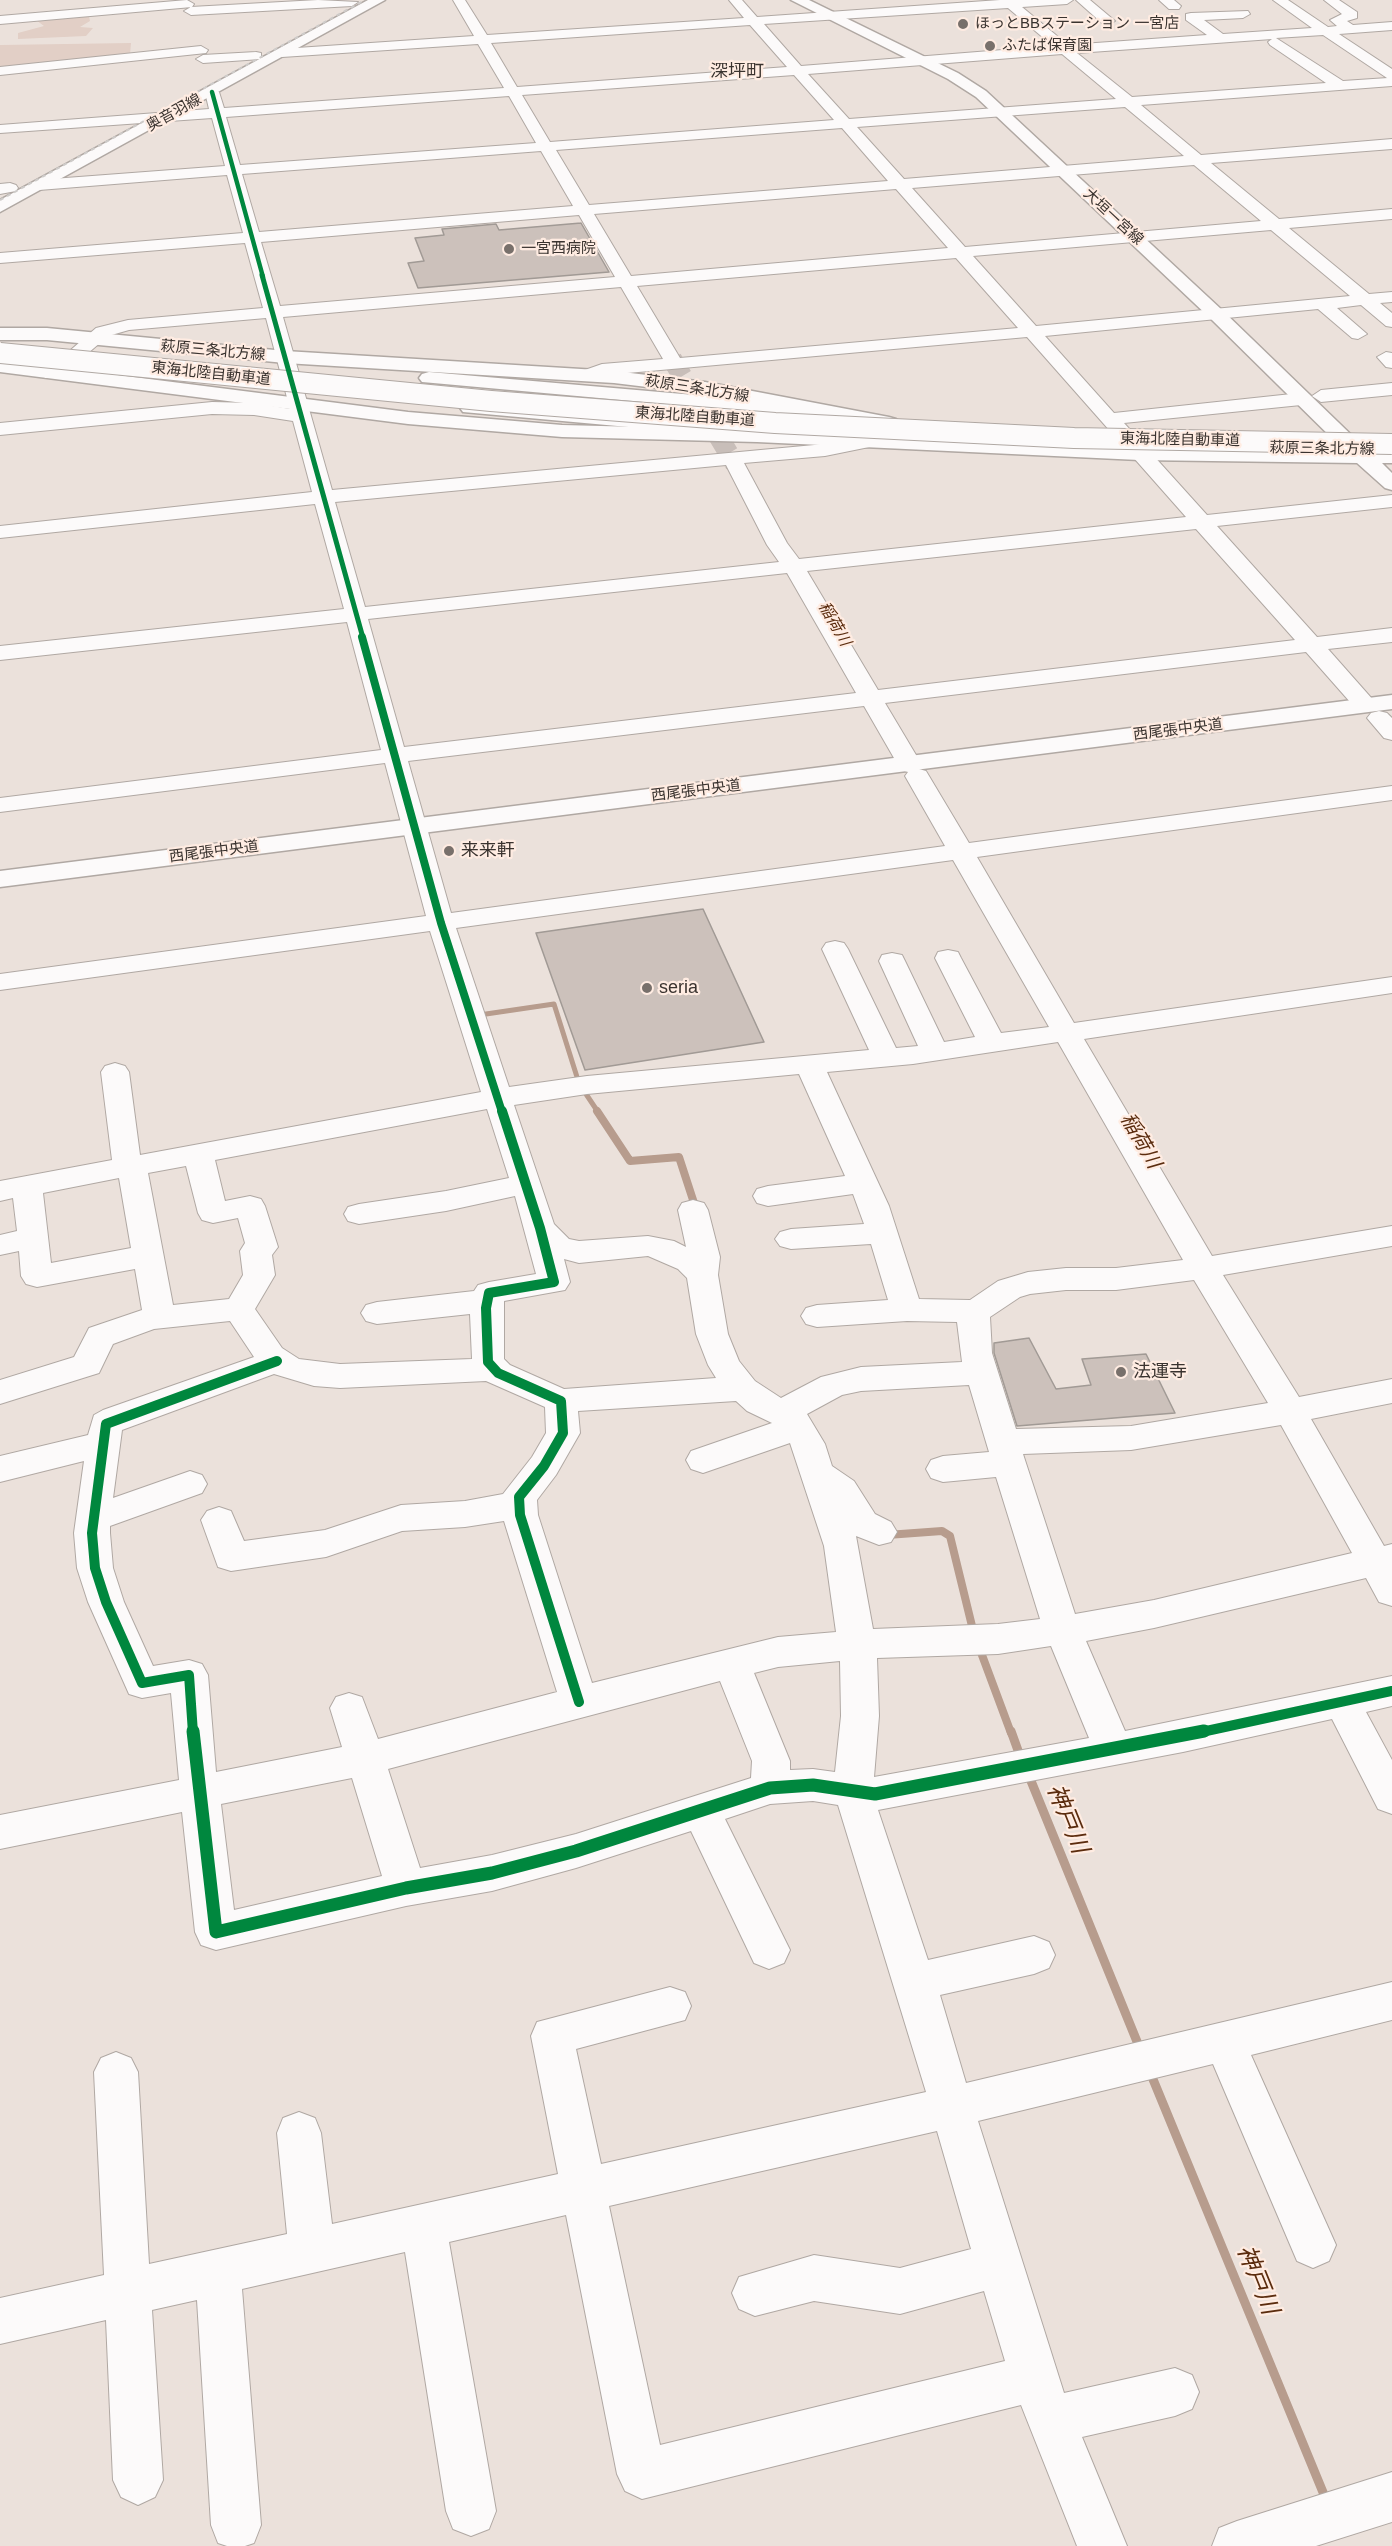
<!DOCTYPE html>
<meta charset="utf-8">
<style>
body{margin:0}
canvas{display:block;background:#ebe1db}
</style>
<canvas width="1392" height="2546"></canvas>
<script>
const c = document.querySelector('canvas').getContext('2d');
c.lineJoin = 'round';
function fill(path, color) { c.fillStyle = color; c.fill(path, 'evenodd'); }
const shape = rows => new Path2D(rows.map(r => 'M' + r).join(''));
function strokePath(path, color, width, dash) { c.strokeStyle = color; c.lineWidth = width; c.lineCap = dash ? 'butt' : 'round'; c.setLineDash(dash || []); c.stroke(path); }
function label(font, color, halo, rows, align = 'center') {
  c.font = font + ' Helvetica,"Noto Sans JP",sans-serif'; c.lineWidth = 4.5; c.setLineDash([]); c.textBaseline = 'middle'; c.strokeStyle = halo; c.fillStyle = color; for (const [text, x, y, turn = 0] of rows) {
    c.save(); c.translate(x, y); c.rotate((+turn || 0) * Math.PI / 180); c.textAlign = isNaN(turn) ? turn : align; if (halo) c.strokeText(text, 0, 0); c.fillText(text, 0, 0); c.restore();
  }
}
const green = shape([
 [88,12,90,21,80,27,93,28,86,36,18,39,18,33,44,26,32,17],
 [131,43,130,55,0,69,0,45]
]);
const streamFar2 = shape([
 [486,1014,554,1004,577,1077],
 [586,1094,598,1112]
]);
const streamFar1 = shape([
 [597,1111,630,1161,679,1157,694,1203],
 [887,1535,942,1531,950,1536,972,1626],
 [979,1647,1011,1733]
]);
const stream = shape([
 [1011,1731,1020,1756],
 [1029,1776,1138,2044],
 [1150,2072,1327,2502]
]);
const building = shape([
 [581,223,609,272,418,288,408,263,424,261,415,238,444,235,442,229,496,224,499,230,581,223],
 [703,909,764,1042,585,1070,536,933,703,909],
 [1029,1338,1056,1389,1091,1385,1082,1359,1146,1354,1175,1413,1017,1426,994,1353,994,1343,1029,1338]
]);
const minorTunnel = shape([
 [672,359,735,464]
]);
const minor = shape([
 [187,0,194,4,192,7,0,24,0,16,187,0],
 [318,0,358,2,352,6,191,15,184,11,191,7,318,0],
 [453,0,465,0,487,35,744,18,729,0,742,0,757,17,1000,0,1073,0,1067,4,1022,7,1068,45,1207,35,1186,20,1186,14,1191,13,1248,11,1250,14,1243,18,1204,20,1223,34,1312,28,1273,0,1288,0,1328,27,1337,26,1330,20,1342,14,1324,0,1339,0,1357,12,1357,18,1347,21,1353,25,1392,22,1392,30,1339,34,1392,69,1392,86,1141,105,1201,155,1392,139,1392,149,1211,163,1279,219,1392,209,1392,219,1289,228,1369,294,1392,292,1392,302,1380,303,1392,313,1392,327,1386,326,1361,305,1337,308,1367,334,1358,339,1352,338,1318,309,1045,336,1114,413,1301,393,1308,395,1310,399,1301,405,1124,423,1207,515,1392,495,1392,507,1217,526,1317,637,1392,628,1392,642,1328,649,1374,701,1378,706,1374,711,1358,711,1306,652,885,703,922,765,919,769,926,771,929,776,969,843,1392,786,1392,800,977,857,1074,1023,1392,977,1392,993,1084,1039,1212,1256,1392,1226,1392,1246,1223,1275,1299,1397,1392,1379,1392,1403,1311,1419,1384,1546,1392,1544,1392,1606,1379,1602,1366,1578,1154,1628,1086,1641,1125,1731,1392,1676,1392,1706,1366,1712,1392,1760,1392,1814,1378,1809,1332,1719,1183,1752,878,1810,928,1960,1034,1936,1049,1942,1055,1955,1049,1968,1034,1974,940,1995,966,2083,1392,1982,1392,2020,1251,2055,1336,2245,1329,2261,1313,2268,1297,2261,1213,2064,978,2121,1064,2393,1175,2368,1192,2375,1199,2392,1192,2409,1175,2416,1082,2437,1127,2546,1077,2546,1021,2405,642,2499,625,2491,617,2474,566,2215,449,2242,496,2511,489,2529,471,2536,453,2529,446,2511,405,2252,242,2289,261,2525,254,2543,245,2546,227,2546,218,2543,211,2525,197,2300,152,2310,163,2480,155,2497,138,2505,121,2497,113,2480,106,2320,0,2344,0,2298,104,2275,94,2072,101,2058,116,2052,131,2058,138,2072,149,2264,287,2234,277,2133,283,2118,299,2112,315,2118,321,2133,332,2224,558,2174,531,2036,537,2022,670,1987,685,1992,691,2006,685,2020,576,2049,601,2164,926,2092,838,1805,813,1801,770,1804,725,1819,790,1950,784,1963,769,1969,754,1963,691,1831,576,1868,492,1891,406,1906,216,1950,201,1945,195,1932,182,1812,0,1849,0,1815,179,1780,171,1693,142,1698,129,1694,88,1602,77,1568,74,1533,84,1461,0,1482,0,1456,88,1435,94,1415,103,1410,254,1357,230,1321,154,1329,113,1344,99,1373,0,1404,0,1380,74,1357,89,1328,142,1310,135,1269,37,1287,26,1284,21,1276,19,1251,0,1255,0,1235,17,1231,13,1198,0,1201,0,1181,112,1160,101,1072,105,1066,115,1063,125,1066,129,1072,140,1155,481,1092,430,931,0,990,0,974,426,916,385,763,0,812,0,798,381,750,347,622,0,660,0,646,344,609,315,504,0,538,0,526,312,492,293,421,254,415,212,414,0,435,0,423,212,402,254,403,290,409,266,318,129,330,108,336,59,378,45,378,43,374,96,328,128,320,263,308,245,243,0,263,0,253,243,233,227,175,39,190,31,185,39,180,225,166,212,118,0,133,0,125,209,109,205,92,212,88,219,92,224,108,504,88,478,44,282,57,275,53,282,49,474,36,453,0],
 [1008,8,1053,46,801,66,764,24,1008,8],
 [750,25,787,67,517,87,491,43,750,25],
 [1323,35,1387,78,1388,78,1343,81,1276,38,1323,35],
 [1272,39,1268,42,1270,45,1326,83,1132,97,1077,53,1272,39],
 [1062,54,1116,99,849,119,808,74,1062,54],
 [794,75,834,120,550,142,522,95,794,75],
 [509,96,536,143,240,165,226,117,509,96],
 [1125,107,1184,156,904,179,857,127,1125,107],
 [842,128,888,181,589,205,556,150,842,128],
 [541,151,573,206,259,232,242,174,541,151],
 [1194,165,1261,221,965,247,912,188,1194,165],
 [896,189,948,248,631,276,594,214,896,189],
 [579,215,615,277,280,306,261,242,579,215],
 [1271,230,1350,296,1036,326,973,256,1271,230],
 [956,258,1018,328,680,358,637,286,956,258],
 [621,287,663,359,602,364,582,371,580,375,582,379,589,381,605,375,1027,337,1186,517,799,559,787,543,744,463,825,456,879,445,882,441,879,437,872,435,825,444,332,490,283,317,621,287],
 [726,465,767,545,779,562,365,607,335,502,726,465],
 [1196,529,1295,640,878,690,807,571,1196,529],
 [787,573,856,693,404,747,368,619,787,573],
 [864,706,898,765,901,770,908,772,905,776,945,846,451,913,408,761,864,706],
 [953,860,1049,1027,1001,1033,961,958,958,952,948,950,938,952,935,958,975,1037,944,1042,905,961,902,955,892,953,882,955,879,961,918,1046,896,1048,848,949,844,943,835,941,826,943,822,949,869,1050,587,1076,509,1087,456,928,953,860],
 [1058,1042,1183,1260,1116,1268,1066,1268,1028,1272,998,1281,970,1300,919,1299,889,1206,827,1072,913,1064,1058,1042],
 [799,1074,845,1176,768,1186,757,1189,753,1196,757,1203,768,1206,853,1194,864,1224,791,1229,780,1232,775,1239,780,1246,791,1249,871,1244,888,1300,817,1305,806,1308,801,1316,806,1324,817,1327,907,1321,957,1322,962,1362,861,1367,821,1377,781,1398,755,1381,739,1361,728,1334,718,1275,720,1257,708,1210,704,1203,693,1200,682,1203,678,1210,686,1247,674,1241,648,1236,579,1241,569,1239,554,1224,514,1105,587,1094,799,1074],
 [487,1109,509,1178,446,1191,359,1204,348,1207,344,1214,348,1221,359,1224,446,1211,515,1196,536,1274,489,1282,478,1285,474,1291,377,1302,366,1305,361,1313,366,1321,377,1324,470,1314,472,1359,340,1364,299,1359,282,1348,255,1309,275,1275,272,1255,278,1247,265,1206,261,1199,250,1196,225,1201,215,1160,487,1109],
 [186,1166,198,1213,202,1220,213,1223,238,1218,245,1243,240,1251,243,1275,229,1299,173,1305,148,1173,186,1166],
 [119,1178,131,1248,51,1263,43,1193,119,1178],
 [648,1256,678,1269,687,1278,696,1334,708,1365,716,1378,564,1389,510,1365,504,1359,504,1301,565,1290,570,1282,564,1259,579,1263,648,1256],
 [1194,1280,1268,1403,1131,1426,1016,1429,992,1353,990,1317,1020,1297,1030,1294,1066,1290,1116,1290,1194,1280],
 [274,1374,314,1386,340,1388,486,1381,545,1407,546,1433,532,1457,503,1494,465,1501,401,1505,325,1530,244,1541,231,1511,219,1507,207,1511,201,1520,218,1567,231,1571,326,1557,402,1531,465,1527,504,1521,557,1692,378,1739,362,1697,349,1693,336,1697,330,1708,342,1747,216,1772,208,1675,202,1664,189,1660,153,1666,124,1602,113,1568,110,1533,110,1526,202,1493,207,1484,202,1475,190,1471,113,1498,122,1430,274,1374],
 [969,1385,989,1452,943,1456,931,1460,926,1469,931,1478,943,1482,996,1477,1040,1619,998,1624,873,1629,856,1536,879,1545,891,1542,897,1532,891,1522,875,1514,854,1481,832,1466,825,1444,807,1414,842,1395,861,1391,969,1385],
 [736,1401,747,1411,772,1423,691,1451,686,1460,691,1469,703,1473,790,1443,824,1546,836,1632,778,1637,592,1683,538,1515,537,1500,556,1475,580,1433,578,1411,736,1401],
 [1281,1425,1352,1553,1154,1600,1075,1614,1023,1454,1131,1450,1281,1425],
 [1051,1646,1089,1738,874,1777,879,1716,877,1658,998,1654,1051,1646],
 [840,1661,841,1716,835,1772,813,1769,790,1770,790,1761,754,1673,778,1667,840,1661],
 [720,1681,752,1761,751,1778,576,1834,492,1855,420,1868,388,1769,720,1681],
 [352,1778,382,1876,234,1910,221,1804,352,1778],
 [937,2131,971,2249,900,2268,814,2255,739,2277,732,2293,739,2309,755,2316,814,2301,900,2314,984,2291,1005,2361,660,2445,609,2206,937,2131],
 [1076,0,1090,0,1115,21,1108,25,1103,24,1076,0],
 [1159,0,1174,0,1181,6,1179,9,1169,9,1159,0],
 [201,46,208,50,206,53,0,75,0,67,201,46],
 [256,52,261,53,261,59,203,63,196,59,203,55,256,52],
 [10,183,16,185,18,188,16,191,0,194,0,184,10,183],
 [1386,352,1392,353,1392,368,1386,367,1377,357,1386,352],
 [1392,383,1392,395,1321,402,1312,396,1321,390,1392,383],
 [1379,711,1387,713,1392,718,1392,740,1384,738,1367,718,1371,713,1379,711],
 [1392,2472,1392,2522,1316,2546,1212,2546,1219,2528,1237,2521,1392,2472]
]);
const major = shape([
 [368,0,385,0,0,212,0,200,368,0],
 [791,0,809,0,958,73,986,91,1222,310,1368,451,1392,451,1392,463,1382,463,1392,473,1392,490,1385,488,1357,463,1139,460,757,442,562,437,408,424,0,372,0,360,408,412,562,425,757,430,1139,448,1344,450,1210,318,976,97,948,79,791,0],
 [0,328,47,328,285,351,614,371,705,382,889,417,896,419,899,423,896,427,889,429,705,394,614,383,285,363,47,340,0,340,0,328],
 [1392,695,1392,709,0,887,0,871,1392,695]
]);
const highway = shape([
 [429,372,821,406,828,408,831,412,828,416,821,418,422,382,419,378,422,374,429,372],
 [470,402,827,433,834,435,837,439,834,443,827,445,463,412,460,408,463,404,470,402]
]);
const rail = shape([
 [0,200,365,0]
]);
const highwayBridge = shape([
 [0,353,491,401,775,423,1074,438,1392,444]
]);
const cyclewayFar4 = shape([
 [212,92,263,277]
]);
const cyclewayFar3 = shape([
 [262,275,363,638]
]);
const cyclewayFar2 = shape([
 [362,637,441,923,502,1112]
]);
const cyclewayFar1 = shape([
 [502,1111,540,1228,554,1282,489,1293,486,1308,488,1362,498,1373,561,1401,563,1433,544,1466,519,1497,520,1515,579,1702],
 [193,1733,189,1675,142,1683,106,1602,95,1568,92,1533,106,1424,277,1361],
 [1197,1733,1392,1691]
]);
const cycleway = shape([
 [193,1731,216,1932,406,1888,492,1873,576,1851,770,1788,813,1785,875,1794,1204,1731]
]);
const markers = [
 [963,24,6,"#78706b"],
 [990,46,6,"#78706b"],
 [509,249,6,"#78706b"],
 [449,851,6,"#78706b"],
 [647,988,6,"#78706b"],
 [1121,1372,6,"#78706b"]
];
const farPoinames = [
 ["ほっとBBステーション 一宮店",975,24],
 ["ふたば保育園",1002,46],
 ["一宮西病院",521,249]
];
const farStreetnames = [
 ["奥音羽線",174,113,-29],
 ["大垣一宮線",1113,217,43],
 ["萩原三条北方線",213,351,5],
 ["東海北陸自動車道",211,374,6],
 ["萩原三条北方線",697,389,9],
 ["東海北陸自動車道",695,417,4],
 ["東海北陸自動車道",1180,440,1],
 ["萩原三条北方線",1322,449,1],
 ["西尾張中央道",1178,730,-7],
 ["西尾張中央道",696,791,-7],
 ["西尾張中央道",214,852,-7]
];
const farWaternames = [
 ["稲荷川",834,624,60]
];
const farQuarternames = [
 ["深坪町",737,72]
];
const poiNames = [
 ["来来軒",461,851],
 ["seria",659,988],
 ["法運寺",1133,1372]
];
const waterNames = [
 ["稲荷川",1140,1141,60]
];
const nearWaternames = [
 ["神戸川",1067,1819,68],
 ["神戸川",1257,2280,68]
];
fill(green, '#e2cfc6');
strokePath(streamFar2, '#b79c8d', 5);
strokePath(streamFar1, '#b79c8d', 8);
strokePath(stream, '#b79c8d', 9);
fill(building, '#ccc1bb');
strokePath(building, '#a19a95', 1.5);
strokePath(minorTunnel, '#c8beb9', 20, [20, 10]);
strokePath(minor, '#b0a8a3', 2);
strokePath(major, '#b0a8a3', 3);
strokePath(highway, '#b0a8a3', 3);
fill(minor, '#fcfafa');
fill(major, '#fcfafa');
fill(highway, '#fcfafa');
strokePath(rail, '#cecbc9', 2, [4, 4]);
strokePath(highwayBridge, '#b0a8a3', 22, []);
strokePath(highwayBridge, '#fcfafa', 20);
strokePath(cyclewayFar4, '#00873e', 4.5);
strokePath(cyclewayFar3, '#00873e', 5);
strokePath(cyclewayFar2, '#00873e', 8);
strokePath(cyclewayFar1, '#00873e', 10);
strokePath(cycleway, '#00873e', 13);
for (const [x, y, r, color] of markers) { const dot = new Path2D(); dot.arc(x, y, r, 0, 2 * Math.PI); c.fillStyle = color; c.fill(dot); strokePath(dot, '#ffece2', 2); }
label('15px', '#3a332f', '#ffece2', farPoinames, 'left');
label('15px', '#3a332f', '#ffece2', farStreetnames);
label('italic 16px', '#5b2c0e', '#ffece2', farWaternames);
label('18px', '#3a332f', '#ffece2', farQuarternames);
label('18px', '#3a332f', '#ffece2', poiNames, 'left');
label('italic 20px', '#5b2c0e', '#ffece2', waterNames);
label('italic 24px', '#5b2c0e', '#ffece2', nearWaternames);
</script>
